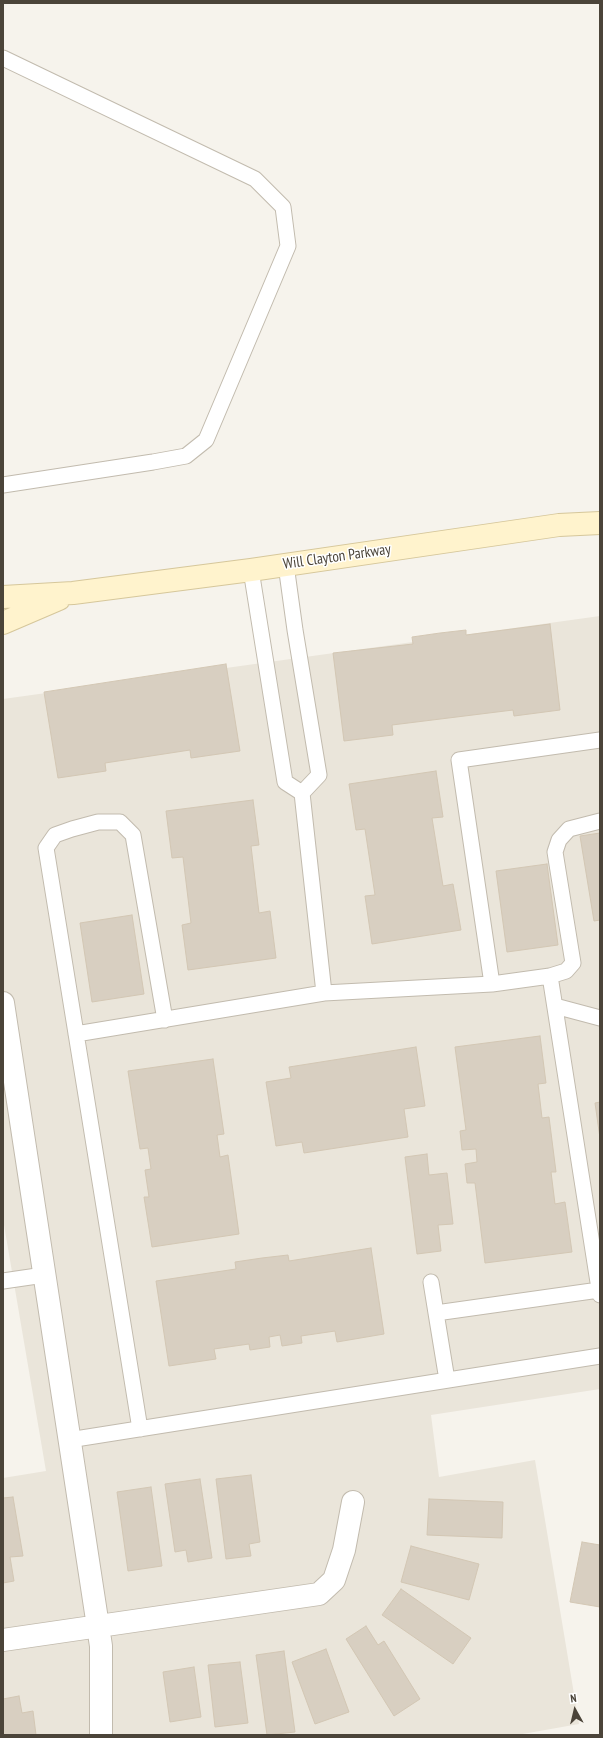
<!DOCTYPE html>
<style>
body{margin:0}
#map{position:relative;width:603px;height:1738px;overflow:hidden;background:#f6f3ec;font-family:"PT Sans Narrow",sans-serif}
canvas{display:block}
.frame{position:absolute;inset:0;border:4px solid #4b4439;pointer-events:none}
.north{position:absolute;left:555px;top:1690px;width:40px;height:40px;-webkit-text-stroke:3px #fff;paint-order:stroke;rotate:352deg;font-size:11px;font-weight:700;line-height:16px;text-align:center;color:#4b4439}
.north::after{content:'';display:block;margin:auto;width:14px;height:18px;background:#4b4439;clip-path:polygon(50% 0,100% 100%,50% 72%,0 100%)}
</style>
<div id="map">
<canvas width="603" height="1738"></canvas>
<div class="frame"></div>
<div class="north">N</div>
</div>
<script>
const c = document.querySelector('canvas').getContext('2d');
c.lineJoin = 'round';
function fill(path, color) { c.fillStyle = color; c.fill(path, 'evenodd'); }
const shape = rows => new Path2D(rows.map(r => 'M' + r).join(''));
function strokePath(path, color, width, dash) { c.strokeStyle = color; c.lineWidth = width; c.lineCap = dash ? 'butt' : 'round'; c.setLineDash(dash || []); c.stroke(path); }
function label(font, color, halo, rows, align = 'center') {
  c.font = font + ' "PT Sans Narrow",sans-serif'; c.lineWidth = 3; c.setLineDash([]); c.textBaseline = 'middle'; c.strokeStyle = halo; c.fillStyle = color; for (const [text, x, y, turn = 0] of rows) {
    c.save(); c.translate(x, y); c.rotate((+turn || 0) * Math.PI / 180); c.textAlign = isNaN(turn) ? turn : align; if (halo) c.strokeText(text, 0, 0); c.fillText(text, 0, 0); c.restore();
  }
}
const residential = shape([
 [600,616,600,1389,431,1415,439,1477,535,1460,579,1724,517,1735,3,1735,3,1478,46,1471,3,1219,3,699]
]);
const building = shape([
 [550,624,560,710,514,716,513,710,392,725,393,735,344,741,333,653,413,644,412,637,440,633,466,630,466,635,550,624],
 [226,664,240,751,191,758,190,750,105,763,106,771,58,778,44,692,226,664],
 [436,771,443,817,432,818,443,886,453,884,461,930,372,944,365,896,375,895,365,829,356,830,349,784,436,771],
 [253,800,259,845,251,846,259,913,270,911,276,958,188,970,182,925,191,923,183,857,172,858,166,811,253,800],
 [600,833,600,920,594,921,580,836,600,833],
 [547,864,558,945,507,952,496,871,547,864],
 [132,915,144,994,92,1002,80,923,132,915],
 [540,1036,546,1083,538,1084,542,1118,549,1117,556,1172,551,1172,555,1204,565,1202,572,1252,485,1263,475,1183,467,1183,465,1164,477,1162,476,1149,462,1150,460,1131,466,1130,455,1047,540,1036],
 [416,1047,425,1106,404,1109,408,1137,304,1153,302,1142,276,1146,266,1082,291,1078,289,1067,416,1047],
 [213,1059,224,1134,217,1135,220,1157,228,1155,239,1234,152,1247,144,1197,149,1197,145,1170,151,1169,148,1148,140,1149,128,1071,213,1059],
 [600,1102,600,1138,595,1103,600,1102],
 [427,1154,429,1175,447,1173,453,1224,438,1225,441,1251,417,1254,405,1157,427,1154],
 [371,1248,384,1334,337,1342,335,1331,301,1336,302,1343,282,1346,280,1335,269,1337,270,1347,250,1350,249,1344,214,1349,216,1359,169,1366,156,1281,236,1269,235,1262,262,1258,288,1255,289,1261,371,1248],
 [251,1475,260,1542,249,1544,251,1556,226,1559,216,1479,251,1475],
 [200,1479,212,1558,188,1562,186,1550,175,1552,165,1484,200,1479],
 [151,1487,162,1566,128,1571,117,1492,151,1487],
 [13,1497,23,1556,10,1557,14,1581,3,1583,3,1498,13,1497],
 [429,1499,503,1502,502,1538,427,1535,429,1499],
 [582,1542,600,1545,600,1607,570,1602,582,1542],
 [411,1546,479,1564,469,1600,401,1582,411,1546],
 [401,1589,471,1638,453,1664,382,1615,401,1589],
 [366,1626,378,1645,384,1641,420,1699,394,1716,346,1639,366,1626],
 [326,1649,349,1712,315,1724,292,1662,326,1649],
 [284,1651,295,1732,267,1735,256,1655,284,1651],
 [240,1662,248,1723,215,1727,208,1665,240,1662],
 [194,1667,201,1717,170,1722,163,1672,194,1667],
 [19,1696,22,1713,33,1711,36,1735,3,1735,3,1699,19,1696]
]);
const lane = shape([
 [3,58,255,179,283,207,288,246,206,440,186,456,153,462,3,485],
 [286,565,295,630,319,775,302,793],
 [251,570,285,782,302,793],
 [302,793,324,993],
 [550,976,566,971,573,963,555,852,559,840,569,829,600,821],
 [492,984,459,760,600,740],
 [555,1006,600,1018],
 [76,1034,324,993,492,984,550,976,600,1295],
 [3,1281,44,1275],
 [431,1282,436,1313],
 [447,1380,436,1313,599,1290],
 [140,1429,46,848,55,835,72,829,98,822,120,822,133,835,165,1020],
 [69,1440,600,1356]
]);
const street = shape([
 [3,1003,101,1646,101,1735],
 [3,1640,319,1594,334,1580,344,1550,353,1502]
]);
const secondary = shape([
 [3,597,73,593,251,570,559,525,600,523],
 [3,623,59,599]
]);
const streetNames = [
 ["Will Clayton Parkway",337,557,-8]
];
fill(residential, '#eae5da');
fill(building, '#d8cfc1');
strokePath(building, '#d3c7b4', 1);
strokePath(lane, '#c2bbae', 17);
strokePath(street, '#c2bbae', 24);
strokePath(secondary, '#d6c79b', 24);
strokePath(lane, '#fff', 15);
strokePath(street, '#fff', 22);
strokePath(secondary, '#fff3cd', 22);
label('15px', '#4b4439', '#fff', streetNames);
</script>
